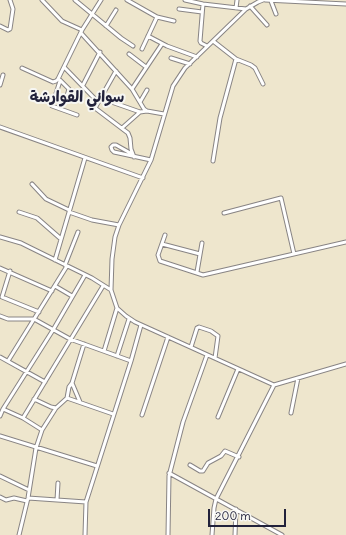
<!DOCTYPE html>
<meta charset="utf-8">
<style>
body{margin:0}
#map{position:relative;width:346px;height:535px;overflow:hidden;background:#eee6cd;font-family:Delius,sans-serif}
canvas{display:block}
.scale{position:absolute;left:208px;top:509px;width:78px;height:18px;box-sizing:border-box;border:2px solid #22223b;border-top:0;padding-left:5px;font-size:12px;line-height:14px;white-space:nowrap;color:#22223b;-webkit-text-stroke:3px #f6f6f2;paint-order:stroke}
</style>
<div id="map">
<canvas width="346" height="535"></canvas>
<div class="scale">200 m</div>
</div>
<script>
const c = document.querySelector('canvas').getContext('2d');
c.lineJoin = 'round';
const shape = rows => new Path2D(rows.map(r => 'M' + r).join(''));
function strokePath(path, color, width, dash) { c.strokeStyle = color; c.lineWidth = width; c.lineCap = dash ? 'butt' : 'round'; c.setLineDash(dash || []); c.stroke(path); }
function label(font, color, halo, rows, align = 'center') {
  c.font = font + ' Delius,"Playpen Sans Arabic",sans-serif'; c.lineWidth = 4; c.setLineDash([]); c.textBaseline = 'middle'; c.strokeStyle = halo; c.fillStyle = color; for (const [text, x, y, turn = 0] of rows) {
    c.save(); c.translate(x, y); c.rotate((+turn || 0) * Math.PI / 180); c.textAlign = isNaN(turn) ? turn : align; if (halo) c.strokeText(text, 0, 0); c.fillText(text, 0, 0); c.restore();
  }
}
const minor = shape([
 [42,0,62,21,82,30],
 [75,0,121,38,133,46],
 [127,0,157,17,174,21],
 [185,0,203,4,246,9],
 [263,0,258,2,246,9,185,68,173,86,151,160,119,225,115,237,112,259,111,290,117,308,126,316,135,322,274,385,346,364],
 [265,0,346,4],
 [271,1,276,14],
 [203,4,200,41,201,43,207,46],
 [250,6,267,25],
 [236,8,237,0],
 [179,9,202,12],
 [0,26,8,30,10,29,13,9,10,0],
 [106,26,116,10],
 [81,33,132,89,144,109,147,111,164,114],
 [148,36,167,46,197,57],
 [213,41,236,59,220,118,213,161],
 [142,49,157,17],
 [129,54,146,67],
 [171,58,190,64],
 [236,59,251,65,255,68,263,84],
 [64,67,98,102],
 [22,68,53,82,56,81,58,79,82,30,101,0],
 [116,71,95,108,128,133,130,138,131,149,134,157],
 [60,80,69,89,67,96],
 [60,81,52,106,77,115],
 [0,85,3,75],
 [83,85,100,52],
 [132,89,162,44],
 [100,98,140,112,147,111],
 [140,102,147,90],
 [0,127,143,178],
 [122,128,140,112],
 [132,154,116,145,113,145,111,147,112,150,114,152,151,160],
 [32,184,46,199,69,210],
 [19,212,37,218,61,239],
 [69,212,92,220,119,225],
 [224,213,281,198,294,254],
 [165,235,158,255,160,261,203,275,346,242],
 [0,237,21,243,29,247,92,278,111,290],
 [162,244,200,254],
 [55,260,85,158],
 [65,265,78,232],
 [0,268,52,291],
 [10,271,2,297,39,312],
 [197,272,202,243],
 [55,286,72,296],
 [0,316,8,319,34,319,70,339,131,361],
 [191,347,197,328,199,327,211,331,218,336,215,358],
 [104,351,117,308],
 [117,356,129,319],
 [0,357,45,382],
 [8,361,67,266],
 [72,383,80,402],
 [67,398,113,414],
 [34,399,51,407,56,408],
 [3,409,53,330,85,275],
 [291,413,298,378],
 [142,415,168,337],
 [0,416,3,409,23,418,42,430,56,408,67,398,69,387,72,383,84,344],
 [218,417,238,369],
 [23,418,103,286],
 [0,436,97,466],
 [190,465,200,471,203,471,208,463,221,456,225,451,239,457],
 [169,473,282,535],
 [0,476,29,490],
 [0,497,6,500,14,498,27,501],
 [28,498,86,502],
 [57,500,58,483],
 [19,535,28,498,36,448,42,430],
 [85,535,86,502,131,361,141,325],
 [168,535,169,476,183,422,207,355],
 [212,535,214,508,216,499,274,385],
 [235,535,236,509]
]);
const quarterNames = [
 ["سواني القوارشة",77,98]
];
strokePath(minor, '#888484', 5);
strokePath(minor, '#fff', 3);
label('bold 15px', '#22223b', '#f6f6f2', quarterNames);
</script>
